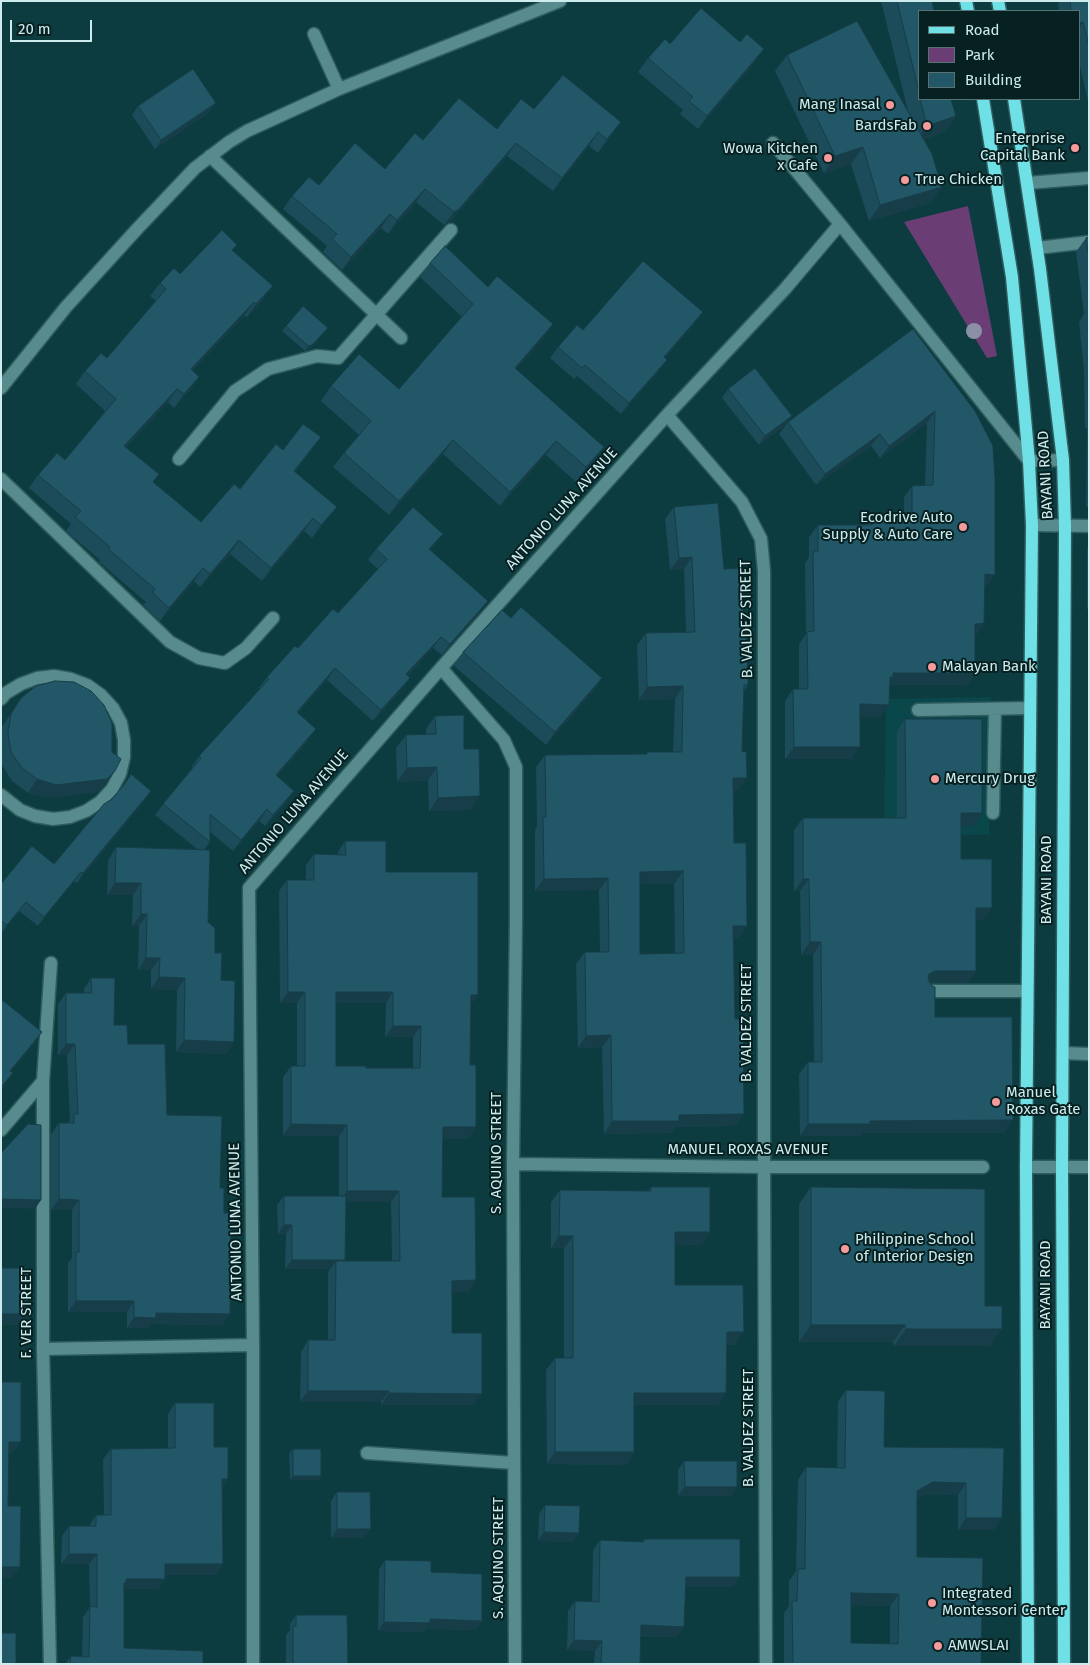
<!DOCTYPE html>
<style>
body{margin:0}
#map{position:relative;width:1090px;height:1665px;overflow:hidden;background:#0c3c3f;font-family:"Fira Sans",sans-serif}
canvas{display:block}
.frame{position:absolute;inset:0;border:2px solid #ceeced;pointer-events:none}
.legend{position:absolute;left:918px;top:10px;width:162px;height:90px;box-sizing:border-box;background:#072122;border:1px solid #577273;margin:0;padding:6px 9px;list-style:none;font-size:15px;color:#ceeced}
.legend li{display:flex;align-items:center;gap:10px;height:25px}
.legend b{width:25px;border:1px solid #577273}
.scale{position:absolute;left:10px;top:20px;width:82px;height:22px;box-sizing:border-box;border:2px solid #ceeced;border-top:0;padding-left:6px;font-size:15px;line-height:18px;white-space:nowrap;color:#ceeced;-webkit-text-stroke:4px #072122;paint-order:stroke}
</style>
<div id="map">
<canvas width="1090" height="1665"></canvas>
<div class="frame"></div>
<ul class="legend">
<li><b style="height:6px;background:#6fe0e6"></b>Road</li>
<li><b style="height:14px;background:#6a3e74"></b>Park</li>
<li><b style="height:14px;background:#215767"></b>Building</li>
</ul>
<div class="scale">20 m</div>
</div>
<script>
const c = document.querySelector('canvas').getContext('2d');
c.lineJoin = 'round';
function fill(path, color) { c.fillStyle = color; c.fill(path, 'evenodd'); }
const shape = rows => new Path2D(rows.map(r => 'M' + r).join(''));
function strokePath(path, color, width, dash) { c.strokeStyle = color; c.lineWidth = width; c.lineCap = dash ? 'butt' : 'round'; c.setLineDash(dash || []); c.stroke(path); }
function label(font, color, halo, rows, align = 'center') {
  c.font = font + ' "Fira Sans",sans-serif'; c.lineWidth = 4; c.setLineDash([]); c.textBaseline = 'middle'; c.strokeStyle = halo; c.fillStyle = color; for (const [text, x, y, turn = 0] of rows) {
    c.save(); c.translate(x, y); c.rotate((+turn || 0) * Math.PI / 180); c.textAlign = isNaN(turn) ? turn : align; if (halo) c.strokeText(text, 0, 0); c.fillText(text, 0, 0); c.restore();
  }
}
const built = shape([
 [991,697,989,835,884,834,886,699]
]);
const green = shape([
 [968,206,997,356,987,358,904,222]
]);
const minor = shape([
 [314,34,339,89],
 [773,143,840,224,1029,461,1063,460],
 [210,156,401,338],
 [1028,183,1089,178],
 [1037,248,1089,242],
 [1,388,66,307,138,228,195,168,229,142,247,131,339,89,560,1],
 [667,415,742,502,761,539,764,571,764,1167,766,1664],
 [179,459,235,391,268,369,317,356,338,358,451,230],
 [1,479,170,642,199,658,225,663,246,648,273,618],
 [1032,525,1089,526],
 [441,668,504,740,516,767,516,917,513,1164,515,1664],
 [1,699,6,693,21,684,37,678,54,676,71,679,87,685,101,695,113,708,121,723,124,740,124,757,120,774,112,789,100,802,86,811,70,817,53,819,35,816,20,810,1,795],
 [918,710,1030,708],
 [993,813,995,709],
 [927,991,1027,991],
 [1063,1053,1089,1054],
 [1,1130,43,1081],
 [513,1164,764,1167,983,1167],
 [1026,1167,1089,1167],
 [43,1349,253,1345],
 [367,1453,514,1463],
 [50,1664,43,1349,43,1081,51,963],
 [253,1664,253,1345,249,888,441,668,667,415,785,289,840,224]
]);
const major = shape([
 [966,1,968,11],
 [998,1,1000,11],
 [983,99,1012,277,1029,461,1032,525,1026,1167,1028,1664],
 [1014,99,1040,269,1063,460,1065,526,1062,1167,1064,1664]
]);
const trees = [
 [974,331]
];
const wall = shape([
 [881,1,932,1,919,11,919,99,951,99,956,116,945,132,924,139,942,187,930,203,869,221,851,164,824,173,775,71,787,55,908,111],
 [1058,1,1089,1,1089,105,1079,62,1079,11,1059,11],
 [670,44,755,62,698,129,680,114,683,110,638,72,648,58],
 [138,106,210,112,155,149,132,115],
 [534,109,612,135,598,153,589,146,553,191,507,156,450,222,444,225,416,202,388,234,381,228,342,270,323,252,327,246,283,209,292,196,319,185,385,169,423,140,497,129],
 [1089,237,1089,507,1086,507,1087,428,1085,428,1084,371,1079,322,1084,314,1076,252,1086,238],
 [233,251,264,299,247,317,244,316,192,371,199,377,190,390,174,408,168,402,126,447,159,474,153,482,201,522,240,489,283,450,321,437,295,472,327,520,312,538,304,531,262,581,230,554,200,587,194,581,160,621,143,605,146,602,99,562,100,560,66,531,71,524,29,488,38,475,65,460,105,411,76,384,85,371,107,358,156,301,150,296,160,283],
 [430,263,488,287,553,324,543,338,516,369,604,447,594,462,576,482,546,455,500,506,443,454,389,515,333,467,344,453,359,435,321,401,331,386,399,389,462,317,420,277],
 [703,312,695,323,665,358,659,371,621,414,577,376,574,379,550,358,558,347,583,330],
 [286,326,328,328,309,350,305,351,282,331],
 [913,329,986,587,985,587,984,623,976,635,975,635,975,673,967,685,889,685,880,717,860,716,852,759,785,759,785,701,793,689,799,689,799,644,806,634,805,563,809,557,809,537,818,525,865,525,872,514,904,514,904,497,912,486,925,485,927,423,880,458,871,446,816,485,779,434,786,425,759,445,722,398,728,389,788,422],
 [674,507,724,569,744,630,748,685,744,691,738,790,734,790,734,843,747,926,738,938,734,938,735,1126,675,1127,671,1133,604,1134,602,1047,578,1048,576,964,585,952,600,952,599,890,535,891,535,830,537,826,536,767,545,755,646,754,647,752,673,752,675,699,639,700,637,645,646,633,686,632,684,569,670,570,665,519],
 [640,884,674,884,675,953,640,954],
 [435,545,431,550,480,612,442,655,433,648,408,676,410,678,402,689,373,721,327,680,298,713,308,741,277,776,286,803,265,826,259,821,233,851,210,832,210,842,204,850,208,922,234,1042,226,1054,176,1052,177,990,151,989,151,970,138,970,139,926,132,926,133,895,107,895,108,860,116,847,197,849,155,815,163,804,192,768,191,768,199,756,260,689,259,688,267,677,298,648,338,613,378,569,368,560,376,549],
 [1089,547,1089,609,1087,609,1087,549],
 [511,618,602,678,593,691,546,745,454,666,463,652],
 [1088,686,1089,686,1089,741,1088,741],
 [21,698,105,784,98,792,47,798,28,793,12,781,2,765,1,760,1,731,2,727],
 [435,716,464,749,471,810,429,811,428,780,397,782,396,748,406,735,426,734,426,729],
 [905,719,982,813,974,826,961,826,961,859,992,908,983,920,976,920,976,971,968,983,930,983,935,1017,1004,1133,863,1133,861,1136,800,1136,799,1074,808,1062,814,1062,813,955,801,955,800,891,794,891,794,830,803,818,897,818,897,732],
 [131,774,151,791,145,800,77,883,74,881,38,926,19,911,1,933,1,884,54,864,121,789],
 [345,841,386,872,478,995,471,1004,470,1065,476,1127,468,1139,443,1139,442,1197,476,1280,468,1292,452,1292,452,1333,474,1405,381,1405,381,1402,300,1402,301,1352,308,1340,328,1340,328,1272,330,1269,285,1269,286,1234,278,1234,277,1205,284,1196,339,1196,339,1136,283,1136,283,1077,291,1066,297,1066,297,1003,280,1003,279,891,287,880,306,880,306,865,314,854,338,855,338,852],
 [336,1003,386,1003,385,1037,413,1037,413,1068,366,1068,336,1066],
 [346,1202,391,1202,392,1261,345,1261],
 [91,978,114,1025,128,1044,167,1115,220,1188,224,1213,230,1314,222,1325,151,1324,148,1328,127,1328,127,1312,68,1312,68,1263,72,1258,72,1210,51,1210,51,1134,59,1123,68,1123,70,1120,67,1055,58,1055,58,1004,66,993,84,993,84,989],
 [651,1187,702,1245,675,1244,675,1285,735,1345,727,1345,726,1393,718,1405,634,1405,634,1452,626,1465,547,1464,546,1370,555,1358,564,1358,564,1248,551,1248,551,1202,560,1190,648,1191],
 [811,1187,985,1306,990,1346,894,1346,893,1342,799,1342,799,1204],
 [846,1390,884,1447,1004,1448,994,1530,958,1530,958,1495,925,1494,917,1499,917,1557,981,1664,784,1664,784,1613,789,1606,789,1581,796,1571,798,1480,806,1467,837,1468,838,1402],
 [851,1605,890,1606,890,1644,851,1643],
 [175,1403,214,1447,222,1488,223,1564,216,1575,165,1575,158,1589,124,1589,124,1648,203,1664,65,1664,71,1656,82,1657,83,1617,90,1607,89,1564,61,1564,62,1536,69,1526,89,1526,96,1515,104,1515,103,1459,111,1449,168,1448,168,1414],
 [293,1449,321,1476,318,1480,290,1480,289,1453],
 [684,1461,737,1487,731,1496,678,1496,678,1470],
 [337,1492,364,1538,331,1538,331,1501],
 [545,1505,579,1533,573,1542,538,1541,539,1514],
 [644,1539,733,1587,685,1587,677,1637,640,1636,640,1664,594,1664,595,1651,567,1650,568,1611,575,1601,592,1601,593,1550,600,1540,642,1542],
 [385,1560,431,1572,482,1621,475,1630,426,1629,424,1632,378,1631,379,1569],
 [296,1615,348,1664,286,1664,286,1635,290,1630,290,1624]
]);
const shadedWall = shape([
 [1083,22,1079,28,1079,23],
 [764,49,755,62,698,129,707,116],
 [216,103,210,112,155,149,161,140],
 [956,116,945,132,915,142,927,126],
 [621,122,612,135,598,153,607,139],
 [598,132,589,146,553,191,562,178],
 [516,143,507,156,450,222,444,225,454,212],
 [863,147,851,164,824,173,835,156],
 [942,187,930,203,869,221,880,205],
 [425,189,416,202,388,234,397,220],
 [390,214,381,228,342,270,351,257],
 [273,286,264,299,247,317,256,304],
 [254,302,244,316,181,382,191,369],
 [703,312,695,323,656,369,664,357],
 [553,324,543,338,505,382,515,368],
 [328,328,309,350,305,351,308,346],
 [667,360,659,371,621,414,629,403],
 [199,377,190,390,174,408,184,394],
 [177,389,168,402,114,459,124,446],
 [935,411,927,423,880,458,889,446],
 [792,416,786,425,759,445,765,436],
 [880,434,871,446,816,485,825,474],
 [321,437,311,451,285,484,294,471],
 [453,440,443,454,389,515,399,501],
 [556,441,546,455,500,506,510,492],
 [604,447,594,462,576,482,586,467],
 [337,507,327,520,312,538,321,525],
 [313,518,304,531,262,581,271,568],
 [443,534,435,545,422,560,429,549],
 [239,540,230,554,200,587,210,574],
 [692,557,684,569,670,570,679,558],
 [203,568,194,581,160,621,169,608],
 [985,574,995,575,986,587,977,586],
 [488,601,480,612,442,655,450,644],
 [984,623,976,635,967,636,975,624],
 [441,637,433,648,399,686,406,674],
 [335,668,327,680,289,723,297,712],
 [893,673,975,673,967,685,887,685,890,677],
 [410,678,402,689,373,721,381,710],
 [602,678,593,691,546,745,555,732],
 [683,686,675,699,639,700,647,687],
 [860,704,889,705,880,717,851,716],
 [316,729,308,741,268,786,276,775],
 [794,747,860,747,852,759,785,759],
 [437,767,428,780,397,782,407,768],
 [115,771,105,784,98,792,47,798,28,793,37,779],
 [733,778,747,778,738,790,725,791],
 [151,791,145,800,77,883,83,873],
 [294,791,286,803,265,826,273,815],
 [480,796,471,810,429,811,438,798],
 [267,809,259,821,233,851,241,840],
 [961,813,982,813,974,826,952,826],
 [683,871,674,884,631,884,640,872],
 [81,872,74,881,38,926,44,917],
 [608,878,599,890,535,891,544,879],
 [803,879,809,879,800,891,794,891],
 [115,883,141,883,133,895,107,895],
 [976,908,992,908,983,920,967,920],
 [141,914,147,914,139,926,132,926],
 [733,926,747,926,738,938,725,938],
 [810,942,821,942,813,955,801,955],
 [146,958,160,958,151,970,138,970],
 [935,971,976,971,968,983,927,983,929,974],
 [159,977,185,978,177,990,151,989],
 [288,992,305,992,297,1003,280,1003],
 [336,992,393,992,386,1003,328,1003],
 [471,995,478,995,470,1006],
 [393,1026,421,1026,413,1037,385,1037],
 [42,1032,33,1046,1,1083,10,1071],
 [611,1035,602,1047,578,1048,586,1036],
 [184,1040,234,1042,226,1054,176,1052],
 [66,1044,75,1044,67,1055,58,1055],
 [13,1073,4,1087,1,1090,1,1087],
 [744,1114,735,1126,675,1127,671,1133,604,1134,612,1121,679,1115],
 [1013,1120,1004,1133,863,1133,861,1136,800,1136,808,1124,870,1121],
 [291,1124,347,1125,339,1136,283,1136],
 [443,1127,476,1127,468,1139,435,1139],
 [347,1191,399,1191,391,1202,339,1202],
 [1,1199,41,1200,35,1209,1,1208],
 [59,1199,79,1200,72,1210,51,1210],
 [284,1225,292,1225,286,1234,278,1234],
 [675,1232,710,1232,702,1245,666,1244],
 [559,1236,573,1236,564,1248,551,1248],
 [292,1260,345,1260,339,1269,336,1261,330,1269,285,1269],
 [476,1280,468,1292,444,1293,452,1281],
 [76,1301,134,1301,127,1312,68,1312],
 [156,1313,230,1314,222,1325,151,1324,148,1328,127,1328,134,1317],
 [1,1314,28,1314,20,1325,1,1325],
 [811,1325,905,1325,893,1342,799,1342],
 [906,1329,1002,1329,990,1346,894,1346],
 [727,1332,744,1332,735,1345,718,1344],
 [308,1391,389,1391,381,1402,300,1402],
 [389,1393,482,1394,474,1405,381,1405],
 [634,1393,726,1393,718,1405,626,1405],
 [9,1442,21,1442,13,1453,2,1453],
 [555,1452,634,1452,626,1465,547,1464],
 [293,1476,321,1476,318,1480,290,1480],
 [222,1479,228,1479,221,1490],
 [933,1482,966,1483,958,1495,925,1494,909,1504,917,1491],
 [685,1487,737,1487,731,1496,678,1496],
 [966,1518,1002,1518,994,1530,958,1530],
 [337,1529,371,1529,364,1538,331,1538],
 [544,1532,579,1533,573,1542,538,1541],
 [69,1554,97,1554,89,1564,61,1564],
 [165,1564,223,1564,216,1575,158,1575],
 [2,1567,20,1567,12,1578,1,1578],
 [686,1577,740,1577,733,1587,679,1587],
 [126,1579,165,1579,158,1589,121,1589],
 [851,1593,899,1594,890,1606,843,1605],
 [430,1619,482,1621,475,1630,426,1629,424,1632,378,1631,384,1622],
 [641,1625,684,1627,677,1637,633,1635],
 [574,1640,602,1641,595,1651,567,1650]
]);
const building = shape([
 [897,1,932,1,934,11,919,11,919,92,897,1],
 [1070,1,1089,1,1089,46,1083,22,1079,23,1079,11,1071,11,1070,1],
 [701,8,740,42,747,34,764,49,707,116,689,101,693,97,648,58,665,39,670,44,701,8],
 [857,21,932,154,942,187,880,205,863,147,835,156,787,55,857,21],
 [193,69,216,103,161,140,138,106,193,69],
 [563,75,621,122,607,139,598,132,562,178,516,143,459,209,454,212,425,189,397,220,390,214,351,257,332,239,337,234,292,196,309,177,319,185,355,143,385,169,415,133,423,140,459,98,497,129,521,99,534,109,563,75],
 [920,99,951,99,956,116,927,126,920,99],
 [222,230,237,245,232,250,273,286,256,304,254,302,191,369,199,377,184,394,177,389,124,446,159,474,153,482,201,522,234,484,240,489,276,444,283,450,303,424,321,437,294,471,337,507,321,525,313,518,271,568,239,540,210,574,203,568,169,608,152,592,155,589,108,549,110,547,75,517,81,511,38,475,57,453,65,460,116,399,85,371,101,353,107,358,166,289,160,283,174,268,180,274,222,230],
 [1089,237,1089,258,1086,238,1089,237],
 [445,246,488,287,497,276,553,324,515,368,604,447,586,467,556,441,510,492,453,440,399,501,344,453,371,421,331,386,359,354,399,389,473,304,430,263,445,246],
 [643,261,703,312,664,357,667,360,629,403,585,365,582,368,558,347,577,325,583,330,643,261],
 [303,306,328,328,312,345,308,346,286,326,303,306],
 [913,329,975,411,993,446,995,479,995,575,985,574,984,623,975,624,975,673,893,673,893,677,890,677,889,705,860,704,860,747,794,747,793,689,808,689,807,632,814,631,813,551,818,551,818,525,872,525,872,514,912,514,912,486,933,485,935,411,889,446,880,434,825,474,788,422,913,329],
 [755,368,792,416,765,436,728,389,755,368],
 [718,503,724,569,743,568,744,630,746,630,748,685,744,685,742,752,746,751,747,778,733,778,734,843,746,843,747,926,733,926,735,1019,743,1019,744,1114,679,1115,679,1121,612,1121,611,1035,586,1036,585,952,609,952,608,878,544,879,543,817,546,817,545,755,647,754,647,752,682,752,683,686,647,687,646,633,695,632,692,557,679,558,674,507,718,503],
 [683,871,684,953,640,954,640,872,683,871],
 [413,507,443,534,429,549,488,601,450,644,441,637,406,674,410,678,381,710,335,668,297,712,316,729,276,775,294,791,273,815,267,809,241,840,210,814,210,842,163,804,201,758,199,756,269,679,267,677,295,646,298,648,333,609,338,613,387,559,376,549,413,507],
 [521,607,602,678,555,732,463,652,502,610,511,618,521,607],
 [55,681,74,682,91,691,104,705,112,723,112,752,121,759,115,771,107,779,56,785,37,779,22,768,11,752,8,733,11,714,21,698,36,686,55,681],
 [464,715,464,749,479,749,480,796,438,798,437,767,407,768,406,735,436,734,435,716,464,715],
 [905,719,982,719,982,813,961,813,961,859,992,859,992,908,976,908,976,971,935,971,929,974,928,979,931,985,935,987,935,1017,1012,1017,1013,1120,870,1121,870,1124,808,1124,808,1062,822,1062,821,942,810,942,809,879,803,879,803,818,906,818,905,719],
 [131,774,151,791,83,873,81,872,44,917,26,902,7,925,1,921,1,884,32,846,54,864,104,804,112,799,124,785,131,774],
 [345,841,386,841,386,872,478,872,478,995,471,995,470,1065,476,1065,476,1127,443,1127,442,1197,475,1197,476,1280,452,1281,452,1333,482,1333,482,1394,389,1393,389,1391,308,1391,308,1340,335,1340,336,1261,400,1261,399,1191,347,1191,347,1125,291,1124,291,1066,305,1066,305,992,288,992,287,880,314,880,314,854,346,855,345,841],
 [336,992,393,992,393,1026,421,1026,420,1068,366,1068,366,1066,336,1066,336,992],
 [116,847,210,850,208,922,215,928,215,953,222,953,221,980,235,981,234,1042,184,1040,185,978,159,977,160,958,146,958,147,914,141,914,141,883,115,883,116,847],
 [91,978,115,978,114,1025,127,1025,128,1044,165,1044,167,1115,222,1116,220,1188,224,1188,224,1213,231,1213,230,1314,156,1313,156,1318,134,1317,134,1301,76,1301,76,1252,79,1252,79,1200,59,1199,59,1123,74,1123,74,1114,78,1114,75,1044,66,1044,66,993,92,993,91,978],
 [1,999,42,1032,10,1071,13,1073,1,1087,1,999],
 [28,1124,41,1125,41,1200,1,1199,1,1153,28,1124],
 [651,1187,710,1187,710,1232,675,1232,675,1285,743,1285,744,1332,727,1332,726,1393,634,1393,634,1452,555,1452,555,1358,573,1358,573,1236,559,1236,560,1190,651,1191,651,1187],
 [811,1187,985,1189,985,1306,1002,1306,1002,1329,906,1329,905,1325,811,1325,811,1187],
 [284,1196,346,1196,345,1260,292,1260,292,1225,284,1225,284,1196],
 [1,1268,29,1268,28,1314,1,1314,1,1268],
 [1,1382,21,1382,21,1442,9,1442,8,1506,21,1506,20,1567,2,1567,1,1633,16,1633,16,1664,1,1664,1,1382],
 [846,1390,885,1391,884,1447,1004,1448,1002,1518,966,1518,966,1483,933,1482,917,1491,917,1557,983,1558,981,1664,793,1664,792,1601,797,1601,798,1569,805,1569,806,1467,845,1468,846,1390],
 [851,1593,899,1594,898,1644,851,1643,851,1593],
 [175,1403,214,1403,214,1447,228,1447,228,1479,222,1479,223,1564,165,1564,165,1579,126,1579,126,1583,124,1583,124,1648,203,1651,203,1664,70,1664,71,1656,89,1657,90,1606,97,1607,97,1554,69,1554,69,1526,96,1526,96,1515,111,1515,111,1449,175,1448,175,1403],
 [293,1449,321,1449,321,1476,293,1476,293,1449],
 [684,1461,737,1461,737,1487,685,1487,684,1461],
 [337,1492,370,1492,371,1529,337,1529,337,1492],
 [545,1505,580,1506,579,1533,544,1532,545,1505],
 [644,1539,740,1539,740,1577,686,1577,684,1627,641,1625,640,1664,601,1664,602,1641,574,1640,575,1601,599,1602,600,1540,644,1542,644,1539],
 [385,1560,431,1561,431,1572,482,1574,482,1621,430,1619,430,1623,384,1622,385,1560],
 [296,1615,347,1615,348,1664,293,1664,293,1626,296,1626,296,1615]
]);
const markers = [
 [890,105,5,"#f59b9b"],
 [927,126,5,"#f59b9b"],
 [1075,148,5,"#f59b9b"],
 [828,158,5,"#f59b9b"],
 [905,180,5,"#f59b9b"],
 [963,527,5,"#f59b9b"],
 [932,667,5,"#f59b9b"],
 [935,779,5,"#f59b9b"],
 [996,1102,5,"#f59b9b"],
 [845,1249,5,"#f59b9b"],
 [932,1603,5,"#f59b9b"],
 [938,1646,5,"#f59b9b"]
];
const poiNames = [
 ["Mang Inasal",880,105,"right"],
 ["BardsFab",917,126,"right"],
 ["Enterprise",1065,139,"right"],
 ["Capital Bank",1065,156,"right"],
 ["Wowa Kitchen",818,149,"right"],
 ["x Cafe",818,166,"right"],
 ["True Chicken",915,180],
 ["Ecodrive Auto",953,518,"right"],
 ["Supply & Auto Care",953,535,"right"],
 ["Malayan Bank",942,667],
 ["Mercury Drug",945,779],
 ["Manuel",1006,1093],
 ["Roxas Gate",1006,1110],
 ["Philippine School",855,1240],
 ["of Interior Design",855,1257],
 ["Integrated",942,1594],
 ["Montessori Center",942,1611],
 ["AMWSLAI",948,1646]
];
const streetNames = [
 ["BAYANI ROAD",1046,475,-93],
 ["ANTONIO LUNA AVENUE",562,509,-48],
 ["B. VALDEZ STREET",747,619,-91],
 ["ANTONIO LUNA AVENUE",294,812,-49],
 ["BAYANI ROAD",1047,880,-90],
 ["B. VALDEZ STREET",747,1023,-90],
 ["MANUEL ROXAS AVENUE",748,1150],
 ["S. AQUINO STREET",497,1153,-90],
 ["ANTONIO LUNA AVENUE",236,1222,-91],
 ["BAYANI ROAD",1046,1285,-90],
 ["F. VER STREET",27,1313,-90],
 ["B. VALDEZ STREET",749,1428,-90],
 ["S. AQUINO STREET",499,1558,-90]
];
fill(built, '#0a474a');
fill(green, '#6a3e74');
strokePath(minor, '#2f5c5e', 15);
strokePath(major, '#2f5c5e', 15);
strokePath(minor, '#588b8d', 12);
strokePath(major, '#6fe0e6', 12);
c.fillStyle = '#8c90a6';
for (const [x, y] of trees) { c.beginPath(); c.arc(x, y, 8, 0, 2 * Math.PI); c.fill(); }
fill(wall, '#1c4b59');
fill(shadedWall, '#173d48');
fill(building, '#215767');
strokePath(building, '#173d48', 1);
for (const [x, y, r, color] of markers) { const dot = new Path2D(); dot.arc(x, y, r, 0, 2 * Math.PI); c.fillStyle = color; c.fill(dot); strokePath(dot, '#072122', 2); }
label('15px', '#ceeced', '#072122', poiNames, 'left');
label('15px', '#ceeced', '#072122', streetNames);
</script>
